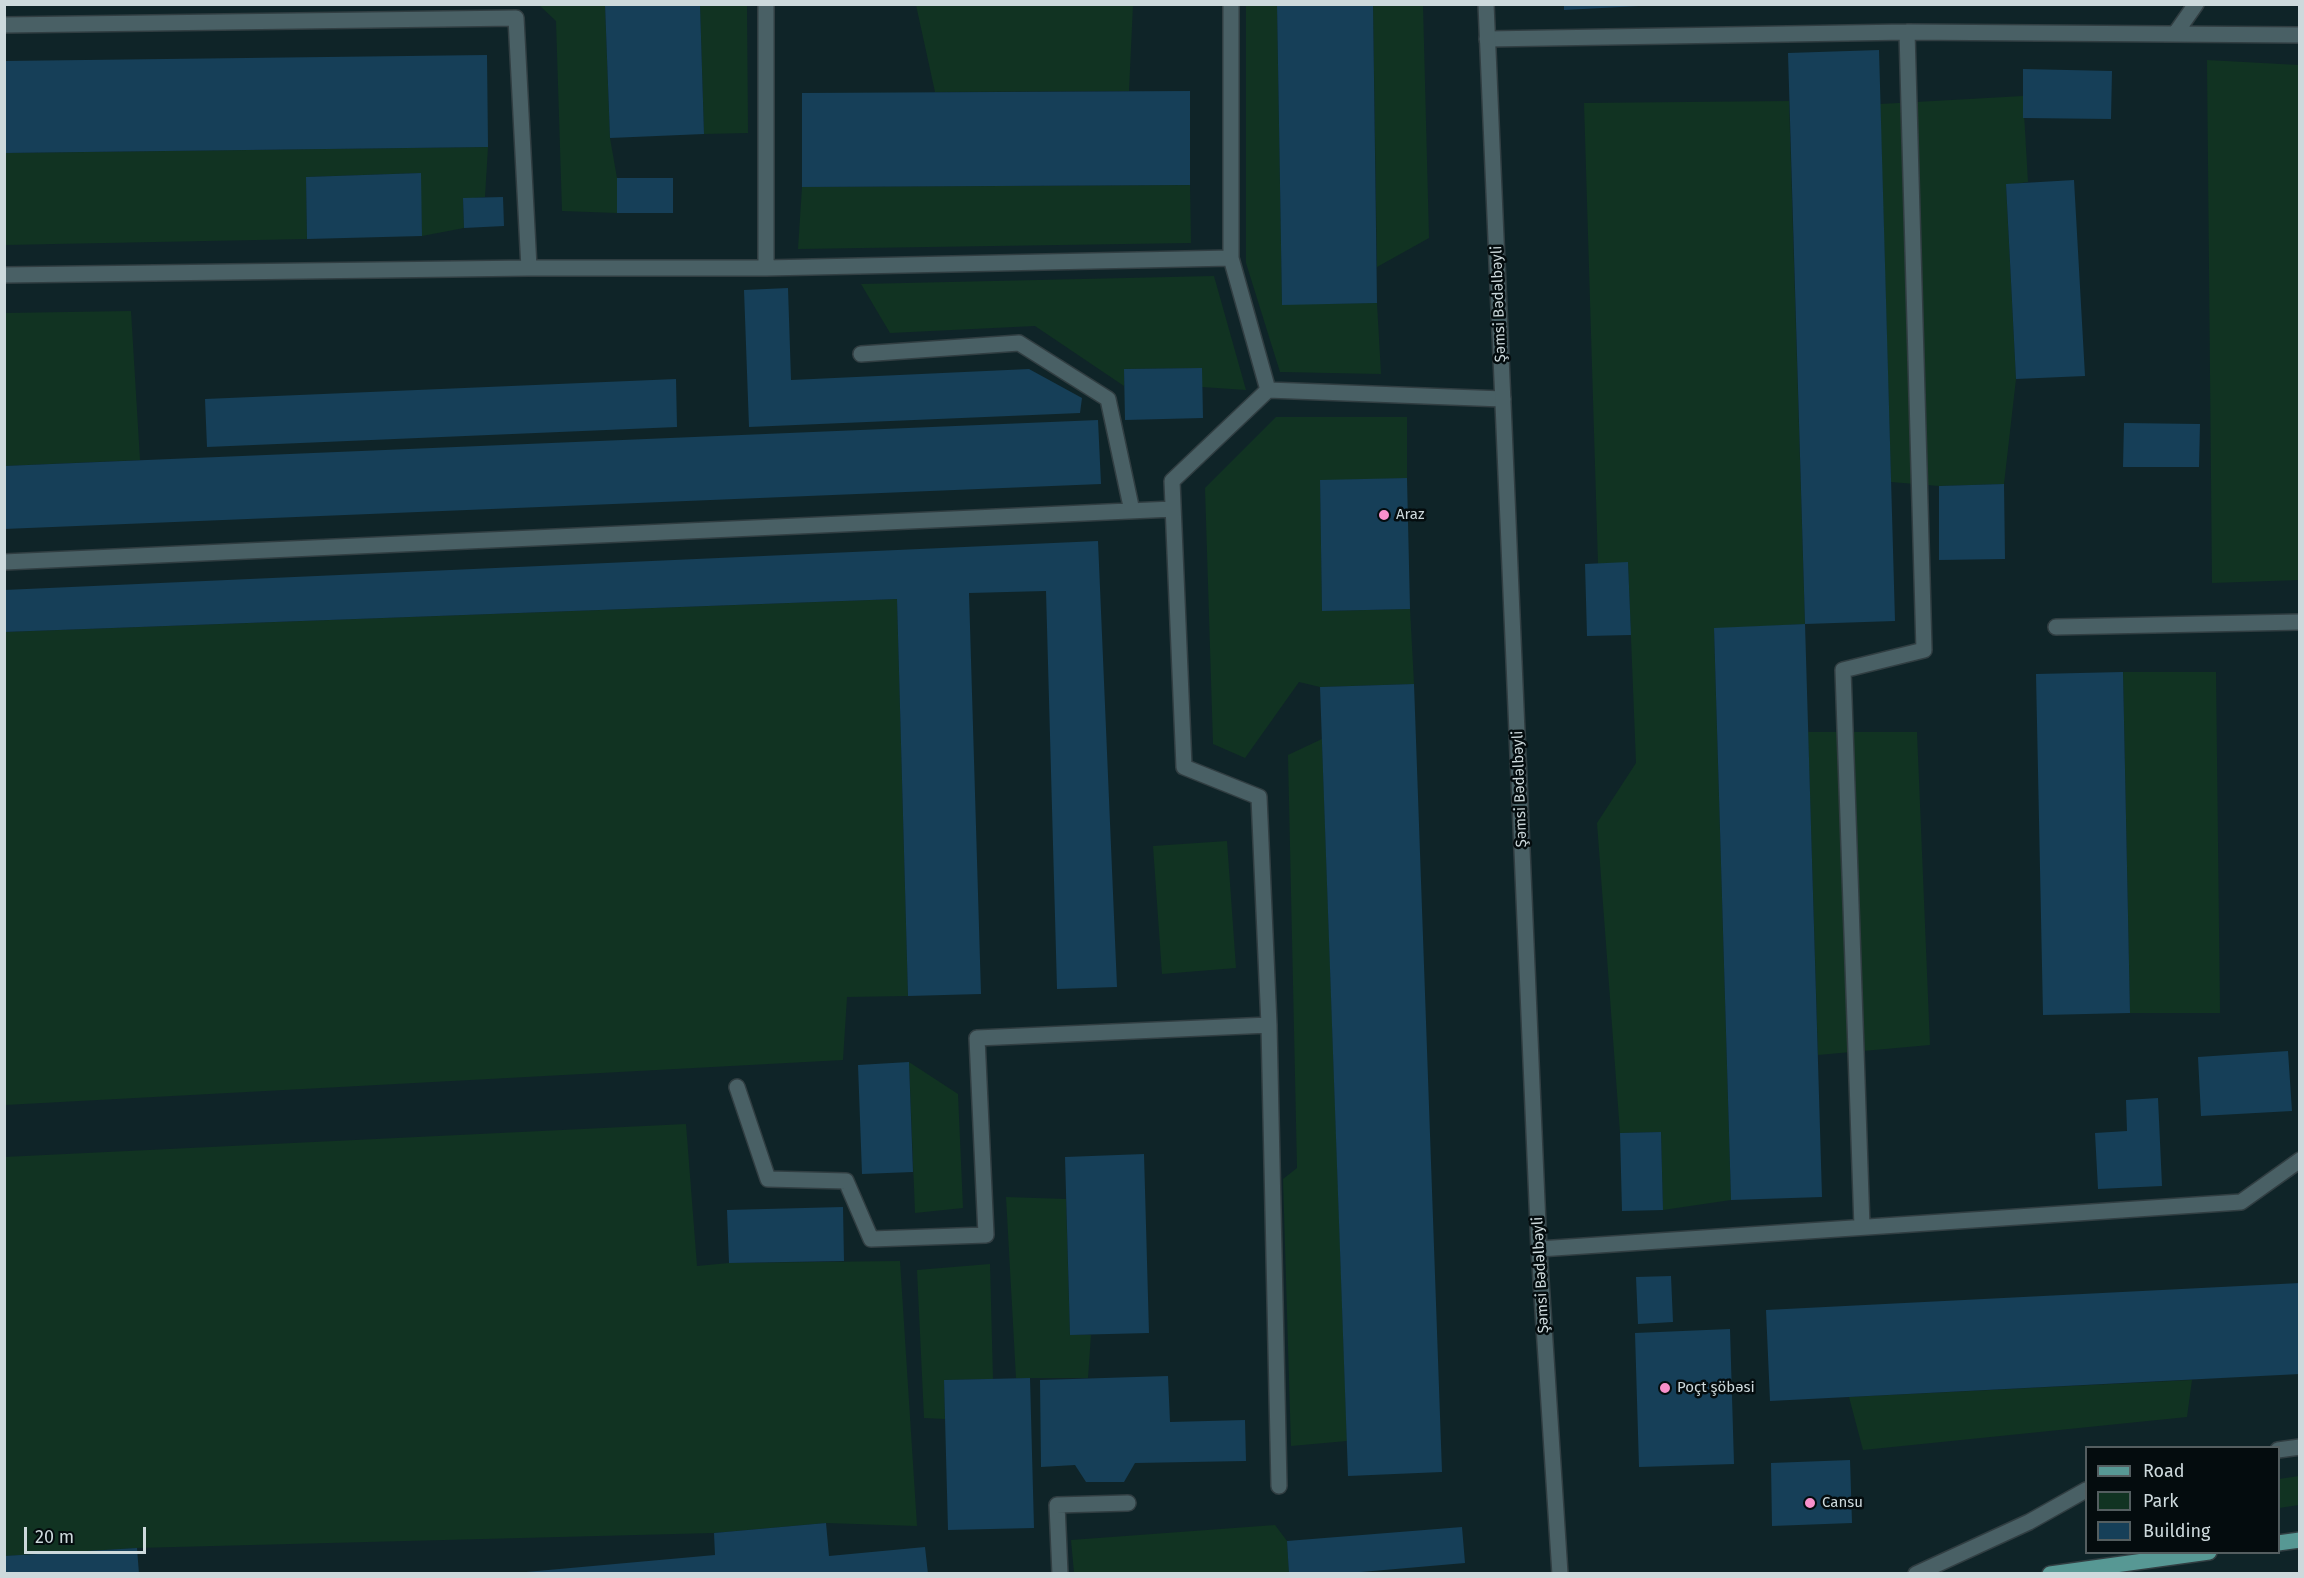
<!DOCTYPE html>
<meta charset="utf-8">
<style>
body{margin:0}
#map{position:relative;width:2304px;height:1578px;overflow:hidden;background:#0f2428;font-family:"Fira Sans",sans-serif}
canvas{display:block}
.frame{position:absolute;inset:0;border:6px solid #cdd9dc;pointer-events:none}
.legend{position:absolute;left:2085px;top:1446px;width:195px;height:108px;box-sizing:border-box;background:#040c0e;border:2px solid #545e60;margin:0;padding:8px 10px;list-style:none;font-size:18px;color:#cdd9dc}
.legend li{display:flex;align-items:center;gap:12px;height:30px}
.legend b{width:30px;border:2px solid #545e60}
.scale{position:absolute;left:24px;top:1527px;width:122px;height:27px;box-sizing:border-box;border:3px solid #cdd9dc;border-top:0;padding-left:8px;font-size:18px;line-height:21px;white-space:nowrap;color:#cdd9dc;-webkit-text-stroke:4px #040c0e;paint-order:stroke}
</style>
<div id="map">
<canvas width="2304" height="1578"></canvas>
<div class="frame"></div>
<ul class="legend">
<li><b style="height:8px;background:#579894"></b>Road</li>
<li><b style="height:16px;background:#132"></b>Park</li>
<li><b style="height:16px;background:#163f58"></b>Building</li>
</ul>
<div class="scale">20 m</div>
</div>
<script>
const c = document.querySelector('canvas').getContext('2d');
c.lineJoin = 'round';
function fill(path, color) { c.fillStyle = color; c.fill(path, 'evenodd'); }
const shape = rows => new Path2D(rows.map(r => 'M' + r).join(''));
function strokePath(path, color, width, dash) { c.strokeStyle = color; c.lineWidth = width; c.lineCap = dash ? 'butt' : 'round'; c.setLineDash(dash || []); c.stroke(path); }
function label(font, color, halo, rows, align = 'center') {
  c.font = font + ' "Fira Sans",sans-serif'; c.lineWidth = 5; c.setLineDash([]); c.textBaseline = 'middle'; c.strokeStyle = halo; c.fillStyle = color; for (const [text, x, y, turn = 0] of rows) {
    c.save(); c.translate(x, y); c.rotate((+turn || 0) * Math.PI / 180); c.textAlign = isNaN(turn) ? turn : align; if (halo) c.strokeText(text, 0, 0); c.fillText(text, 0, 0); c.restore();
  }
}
const green = shape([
 [539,5,605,5,610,138,617,178,617,213,562,211,556,21],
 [700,5,747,5,748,133,704,134],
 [916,5,1133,5,1129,91,935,92],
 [1246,5,1277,5,1282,304,1377,303,1381,374,1280,372,1246,263],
 [1373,5,1423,5,1429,238,1377,267],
 [2207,60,2299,65,2299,580,2212,583],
 [2023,96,2028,182,2006,185,2016,379,2004,484,1939,486,1891,482,1880,104],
 [1789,101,1805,624,1714,629,1731,1200,1663,1210,1661,1132,1620,1133,1597,823,1636,763,1628,563,1598,564,1584,103],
 [488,147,485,197,463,199,464,228,422,236,420,173,306,177,307,239,5,245,4,153],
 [1190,185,1191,243,798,249,802,187],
 [1214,276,1246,390,1202,387,1201,368,1124,369,1124,386,1035,326,890,333,861,284],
 [131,311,140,460,5,466,5,313],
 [1276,417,1407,417,1407,478,1320,481,1322,611,1410,609,1414,684,1320,687,1299,682,1245,758,1213,744,1205,488],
 [897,599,908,996,847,997,843,1060,5,1105,5,632],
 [2123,672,2216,672,2220,1013,2130,1013],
 [1808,732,1917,732,1930,1045,1818,1055],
 [1322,739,1347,1441,1291,1446,1283,1179,1297,1168,1288,755],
 [1227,841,1236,968,1162,974,1153,846],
 [909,1062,958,1094,963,1208,915,1213],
 [686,1124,697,1266,729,1263,900,1261,917,1526,826,1523,714,1533,137,1548,5,1556,4,1157],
 [1006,1197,1066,1199,1070,1335,1091,1335,1088,1378,1016,1378],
 [990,1264,993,1379,944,1380,945,1419,924,1418,917,1270],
 [2192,1380,2187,1417,1863,1450,1849,1397],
 [2299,1476,2299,1505,2279,1508,2279,1479],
 [1275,1525,1287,1541,1289,1573,1074,1573,1071,1540]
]);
const building = shape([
 [605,4,700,4,704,134,610,138],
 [1277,4,1373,4,1377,303,1282,305],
 [1564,4,1639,4,1639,6,1564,10],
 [1879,50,1895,621,1805,624,1788,53],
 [487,55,488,147,4,153,4,61],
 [2023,69,2112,71,2111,119,2023,118],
 [1190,91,1190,185,802,187,802,93],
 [421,173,422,236,307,239,306,177],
 [617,178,673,178,673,213,617,213],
 [2074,180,2085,376,2016,379,2006,184],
 [503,197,504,226,464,228,463,198],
 [788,288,791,380,1029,369,1082,398,1080,413,749,427,744,290],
 [1202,368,1203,418,1125,420,1124,369],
 [676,379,677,427,207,447,205,399],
 [1098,420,1101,484,4,529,4,466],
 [2124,423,2200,424,2199,467,2123,467],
 [1407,478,1410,609,1322,611,1320,480],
 [2004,484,2005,559,1939,560,1939,486],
 [1098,541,1117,987,1057,989,1046,591,969,593,981,994,908,996,897,599,4,632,4,590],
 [1628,562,1631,635,1587,636,1585,564],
 [1805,624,1822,1197,1731,1200,1714,628],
 [2123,672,2130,1013,2043,1015,2036,674],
 [1414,684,1442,1472,1348,1476,1320,687],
 [2288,1051,2292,1111,2201,1116,2198,1057],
 [909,1062,913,1172,862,1174,858,1065],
 [2158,1098,2162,1186,2098,1189,2095,1133,2127,1131,2126,1100],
 [1661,1132,1663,1210,1622,1211,1620,1133],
 [1144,1154,1149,1333,1070,1335,1065,1157],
 [843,1207,844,1261,729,1263,727,1210],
 [1671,1276,1673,1322,1638,1324,1636,1277],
 [2300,1283,2300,1374,1770,1401,1766,1310],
 [1730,1329,1734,1464,1639,1467,1635,1333],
 [1168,1376,1170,1422,1245,1420,1246,1461,1135,1463,1124,1482,1086,1482,1075,1465,1041,1467,1040,1380],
 [1030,1378,1034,1528,948,1530,944,1380],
 [1850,1460,1852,1523,1772,1526,1771,1463],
 [826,1523,829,1556,925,1547,928,1574,526,1574,526,1572,715,1555,714,1533],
 [1462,1527,1465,1563,1338,1574,1289,1574,1287,1541],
 [137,1548,139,1574,4,1574,4,1556]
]);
const lane = shape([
 [766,4,766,268],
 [1231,4,1231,258,1268,390],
 [4,25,516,18,529,268],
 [2175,34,2196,4],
 [1487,39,1907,32,2300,35],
 [4,275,529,268,766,268,1231,258],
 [861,354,1019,343,1108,399,1132,511],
 [4,562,1173,509],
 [2056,627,2300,622],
 [737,1087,768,1179,846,1181,871,1239,986,1235,977,1038,1269,1025],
 [1862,1227,1843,670,1924,650,1907,32],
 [1539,1249,2241,1202,2300,1160],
 [1279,1486,1269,1025,1259,797,1184,767,1172,481,1268,390,1503,399],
 [1060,1574,1057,1505,1128,1503]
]);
const street = shape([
 [2278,1450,2300,1447],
 [1916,1574,2029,1522,2086,1490]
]);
const secondary = shape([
 [1486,4,1539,1249,1560,1574]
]);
const primary = shape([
 [2278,1543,2300,1540],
 [2050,1574,2209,1552]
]);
const markers = [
 [1384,515,6,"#f890cb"],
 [1665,1388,6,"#f890cb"],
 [1810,1503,6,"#f890cb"]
];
const streetNames = [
 ["Şəmsi Bədəlbəyli",1499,304,-92],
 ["Şəmsi Bədəlbəyli",1520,789,-92],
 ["Şəmsi Bədəlbəyli",1541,1275,-93]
];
const poiNames = [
 ["Araz",1396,515],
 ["Poçt şöbəsi",1677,1388],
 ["Cansu",1822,1503]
];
fill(green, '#132');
fill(building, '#163f58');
strokePath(lane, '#313e42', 18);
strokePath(street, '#313e42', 18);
strokePath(secondary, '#313e42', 18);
strokePath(primary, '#313e42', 18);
strokePath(lane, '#496065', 15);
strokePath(street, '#496065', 15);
strokePath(secondary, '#496065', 15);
strokePath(primary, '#579894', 15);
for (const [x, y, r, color] of markers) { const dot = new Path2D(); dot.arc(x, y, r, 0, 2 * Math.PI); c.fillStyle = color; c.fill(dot); strokePath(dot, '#040c0e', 2); }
label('15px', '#cdd9dc', '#040c0e', streetNames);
label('15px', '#cdd9dc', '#040c0e', poiNames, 'left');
</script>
